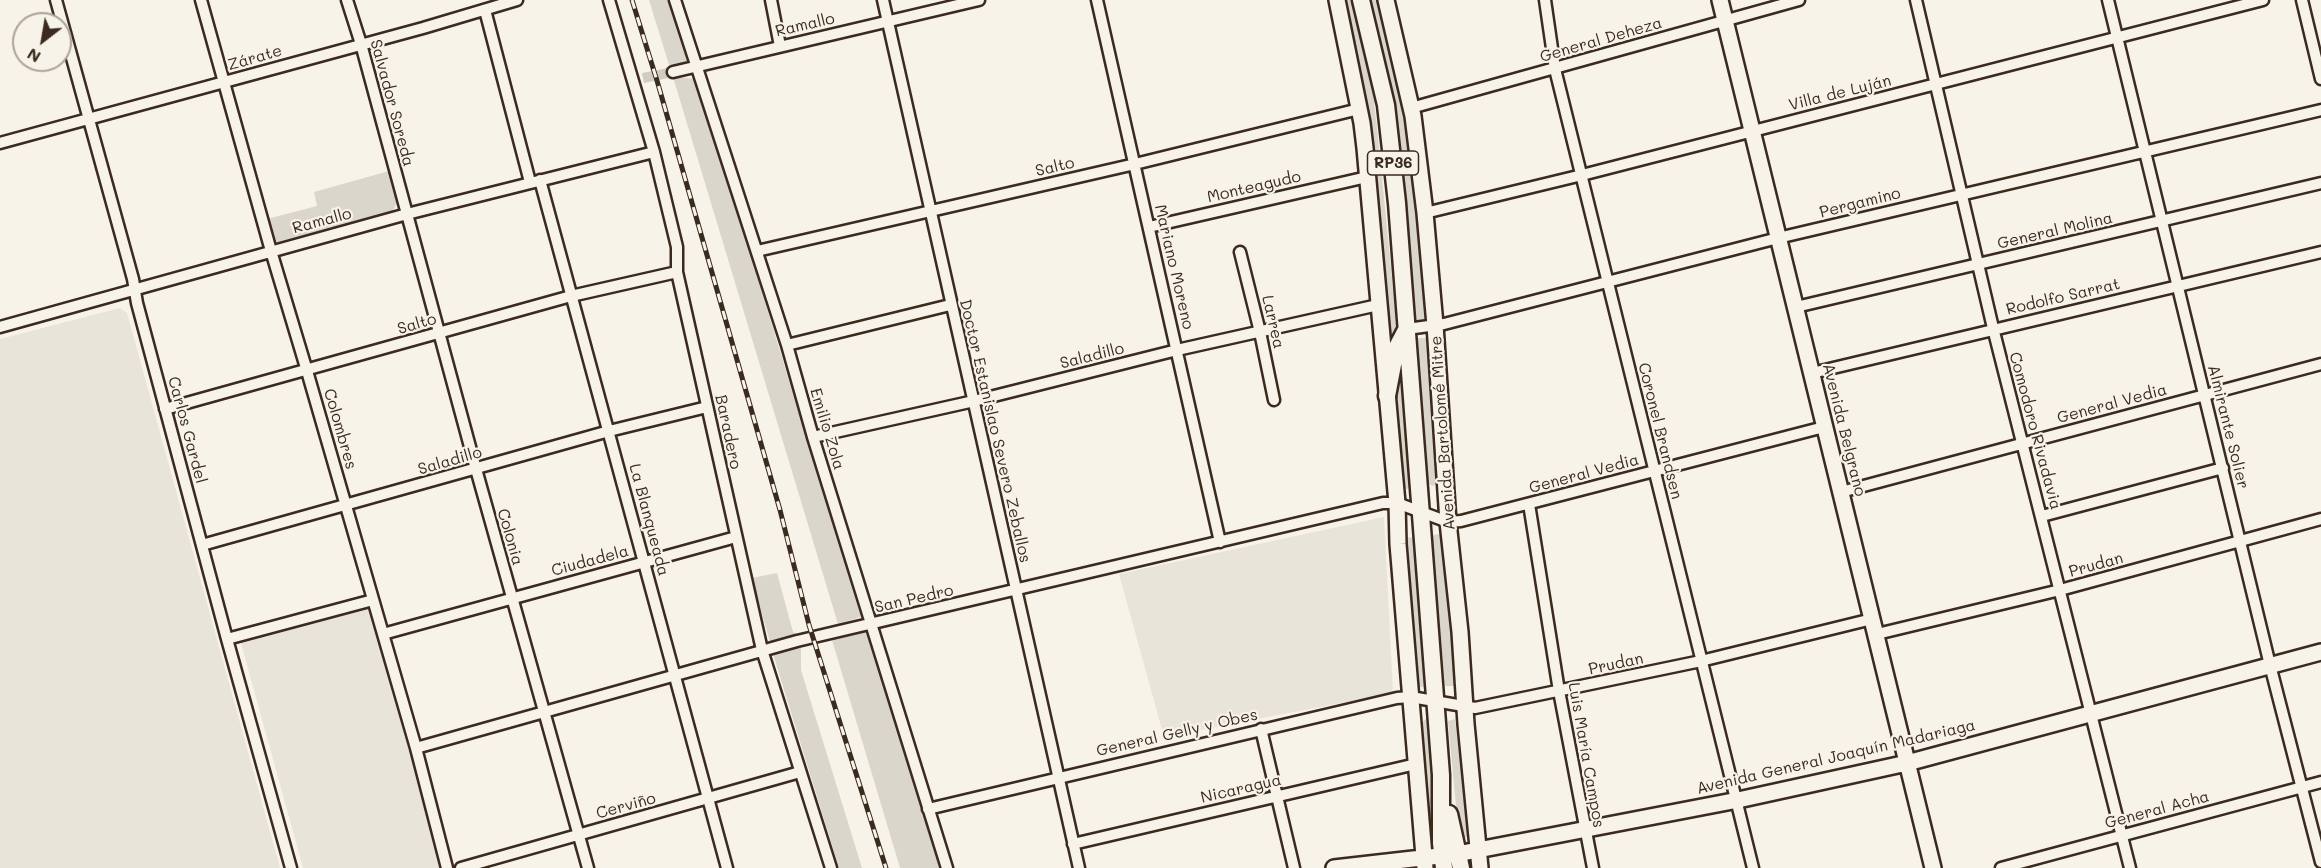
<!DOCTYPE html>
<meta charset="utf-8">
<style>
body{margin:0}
#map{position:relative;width:2321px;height:868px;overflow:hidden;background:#f7f3e8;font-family:Mali,sans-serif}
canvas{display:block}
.north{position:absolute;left:12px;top:12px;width:60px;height:60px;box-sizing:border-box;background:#f7f3e8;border:2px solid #aca397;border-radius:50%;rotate:211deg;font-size:16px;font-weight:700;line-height:24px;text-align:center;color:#3b2a1e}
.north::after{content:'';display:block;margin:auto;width:21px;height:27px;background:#3b2a1e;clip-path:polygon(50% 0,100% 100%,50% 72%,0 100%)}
</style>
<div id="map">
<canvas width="2321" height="868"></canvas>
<div class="north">N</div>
</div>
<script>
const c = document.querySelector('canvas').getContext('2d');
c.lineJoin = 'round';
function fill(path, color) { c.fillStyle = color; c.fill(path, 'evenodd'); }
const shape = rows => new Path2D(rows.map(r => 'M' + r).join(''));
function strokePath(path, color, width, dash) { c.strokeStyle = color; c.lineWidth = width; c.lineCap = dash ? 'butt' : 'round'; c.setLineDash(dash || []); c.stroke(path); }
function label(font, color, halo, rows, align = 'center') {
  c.font = font + ' Mali,sans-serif'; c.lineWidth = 4.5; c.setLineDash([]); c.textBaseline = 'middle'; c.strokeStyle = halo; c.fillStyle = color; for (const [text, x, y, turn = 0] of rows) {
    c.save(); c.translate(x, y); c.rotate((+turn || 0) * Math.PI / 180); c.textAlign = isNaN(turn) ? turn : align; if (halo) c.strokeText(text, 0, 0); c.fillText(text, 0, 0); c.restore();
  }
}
const built = shape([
 [120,308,127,313,280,868,0,868,0,339],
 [1384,517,1393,693,1164,737,1119,574],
 [370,608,441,868,303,868,241,643]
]);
const green = shape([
 [649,0,670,0,691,61,670,68],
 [1342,0,1351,0,1373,94,1377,127,1395,308,1396,325,1388,356],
 [1371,0,1379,0,1405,108,1420,215,1428,319,1418,321,1415,318,1408,217,1396,108],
 [673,77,697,79,861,617,838,624],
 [389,171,397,203,392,212,278,243,272,239,267,219,317,206,314,192],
 [1417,338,1426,338,1438,483,1433,486,1429,484],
 [1400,349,1410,487,1407,489,1403,488,1393,376],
 [1441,534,1456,686,1445,686,1432,535],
 [1413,537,1417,599,1425,687,1419,687,1407,538],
 [777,573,793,632,799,635,770,642,752,578],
 [866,632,940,868,900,868,832,640],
 [801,647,801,670,862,868,839,868,773,654],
 [1427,718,1436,838,1431,839,1421,723],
 [1455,719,1469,837,1459,838,1448,721]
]);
const streetTunnel = shape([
 [643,78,673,72]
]);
const street = shape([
 [56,0,133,279,137,303,227,639,291,868],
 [201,0,271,251,307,371,416,748,447,868],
 [347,0,361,44,476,469,588,868],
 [609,0,654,152,677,247,677,272,762,650,831,868],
 [675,0,787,345,813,437,947,868],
 [771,0,780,46],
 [883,0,1079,868],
 [1097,0,1220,542],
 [1545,0,1555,69,1753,868],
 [1916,0,1993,328,2130,868],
 [2108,0,2270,665,2321,862],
 [2302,0,2321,79],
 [485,10,530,182],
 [673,72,979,0],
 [1411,108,1799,0],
 [0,143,423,28,517,0],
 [540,180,727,868],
 [1425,213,1582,175,2263,0],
 [1149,227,1367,177],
 [757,251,1135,164,1359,109],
 [1240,252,1260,332,1274,400],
 [1796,307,2321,183],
 [0,327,407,214,654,152],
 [1407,329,1444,324,1778,238,2321,110],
 [787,345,950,305],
 [1812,373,2321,252],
 [165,409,571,296,677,272],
 [813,437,974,401,1177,350,1378,305],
 [1841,492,2321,364],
 [1529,504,1559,691,1593,868],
 [2042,516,2223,468],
 [202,545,609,431,707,407],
 [383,634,736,537],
 [1877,634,2060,590,2321,519],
 [227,639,373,600],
 [1261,729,1294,868],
 [416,748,797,641,1383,503,1397,503,1448,522,1461,521,1824,427],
 [928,809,1397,698,1411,697,1475,708,1701,661,1872,619],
 [1073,844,1416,764],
 [461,868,800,772],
 [2001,868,2321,782]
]);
const secondary = shape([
 [1337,0,1362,123,1365,148,1397,503,1398,544,1425,868],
 [1386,0,1413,116,1425,213,1435,325,1448,522,1460,632,1466,724,1480,868],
 [1720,0,1933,868],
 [1334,868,1457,854,1738,800,1907,763,2321,652]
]);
const primary = shape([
 [1361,0,1386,105,1397,203,1441,775,1441,843,1444,868],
 [1387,396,1396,349,1406,330],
 [1449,814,1461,868]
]);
const rail = shape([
 [632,0,658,84,780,510,809,625,886,868]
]);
const shields = [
 [1393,163,51]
];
const shieldNames = [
 ["RP36",1393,163]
];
const streetNames = [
 ["Ramallo",805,25,-13],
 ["General Deheza",1601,40,-16],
 ["Zárate",255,58,-16],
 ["Villa de Luján",1840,93,-14],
 ["Salvador Soreda",392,103,75],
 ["Salto",1055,167,-13],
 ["Monteagudo",1254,187,-13],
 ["Pergamino",1860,203,-14],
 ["Ramallo",322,221,-15],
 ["General Molina",2055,231,-13],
 ["Mariano Moreno",1174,267,77],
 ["Rodolfo Sarrat",2063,297,-13],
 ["Larrea",1273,322,77],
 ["Salto",417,324,-16],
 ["Saladillo",1092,356,-14],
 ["General Vedia",2112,404,-15],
 ["Almirante Solier",2228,427,76],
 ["Colombres",340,429,74],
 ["Emilio Zola",827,429,73],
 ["Carlos Gardel",187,430,75],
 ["Avenida Belgrano",1844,430,76],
 ["Doctor Estanislao Severo Zeballos",995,431,77],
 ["Coronel Brandsen",1660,431,76],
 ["Comodoro Rivadavia",2035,431,75],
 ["Baradero",728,432,78],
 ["Avenida Bartolomé Mitre",1443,433,-94],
 ["Saladillo",450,461,-16],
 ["General Vedia",1584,474,-15],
 ["La Blanqueada",649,520,75],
 ["Colonia",510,537,74],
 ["Ciudadela",590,561,-15],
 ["Prudan",2096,565,-15],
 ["San Pedro",914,599,-13],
 ["Prudan",1616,664,-12],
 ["General Gelly y Obes",1177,733,-13],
 ["Luis María Campos",1586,755,80],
 ["Avenida General Joaquín Madariaga",1836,757,-13],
 ["Nicaragua",1241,789,-13],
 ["Cerviño",626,806,-15],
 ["General Acha",2157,810,-15]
];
fill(built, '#e9e4d9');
fill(green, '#dbd6cb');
strokePath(streetTunnel, '#d1cbc0', 10, [10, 5]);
strokePath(street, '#3b2a1e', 15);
strokePath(secondary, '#3b2a1e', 20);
strokePath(primary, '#3b2a1e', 21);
strokePath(street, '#f7f3e8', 10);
strokePath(secondary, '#f7f3e8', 15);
strokePath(primary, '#f7f3e8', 16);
strokePath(rail, '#3b2a1e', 5);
strokePath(rail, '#f7f3e8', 3, [9]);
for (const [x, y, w] of shields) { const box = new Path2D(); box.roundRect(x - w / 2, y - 12, w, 24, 4.5); c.fillStyle = '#f7f3e8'; c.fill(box); strokePath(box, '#3b2a1e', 1.5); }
label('bold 15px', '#3b2a1e', null, shieldNames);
label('16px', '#3b2a1e', '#f7f3e8', streetNames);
</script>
